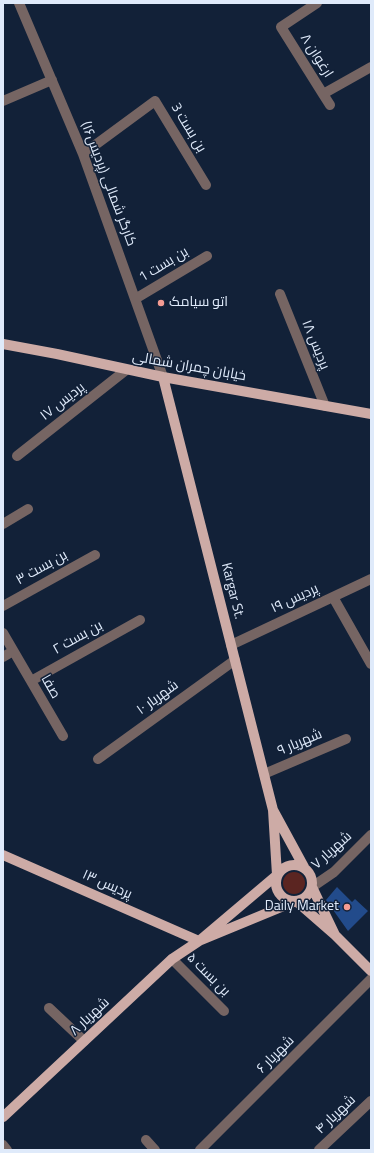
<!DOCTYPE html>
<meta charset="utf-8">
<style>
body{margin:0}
#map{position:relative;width:374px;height:1153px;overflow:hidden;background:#122138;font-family:"Titillium Web",sans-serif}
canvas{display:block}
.frame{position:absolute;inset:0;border:4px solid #dfeafa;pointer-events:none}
</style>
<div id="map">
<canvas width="374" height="1153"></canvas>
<div class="frame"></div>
</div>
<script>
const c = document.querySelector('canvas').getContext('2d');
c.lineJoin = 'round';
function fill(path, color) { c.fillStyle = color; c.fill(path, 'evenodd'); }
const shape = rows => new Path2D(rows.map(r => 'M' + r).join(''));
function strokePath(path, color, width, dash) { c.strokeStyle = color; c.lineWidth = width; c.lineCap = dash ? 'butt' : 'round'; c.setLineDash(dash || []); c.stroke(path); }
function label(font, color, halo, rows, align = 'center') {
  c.font = font + ' "Titillium Web",Cairo,sans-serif'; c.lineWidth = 3; c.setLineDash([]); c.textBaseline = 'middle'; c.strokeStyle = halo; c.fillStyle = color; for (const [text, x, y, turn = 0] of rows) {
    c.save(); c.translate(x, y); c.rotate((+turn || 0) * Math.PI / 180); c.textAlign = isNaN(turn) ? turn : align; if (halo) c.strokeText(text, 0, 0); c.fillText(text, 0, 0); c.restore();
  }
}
const green = shape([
 '283 883a11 11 0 1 1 22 0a11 11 0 1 1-22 0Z'
]);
const building = shape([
 [337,887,352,902,355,899,368,911,348,931,326,900]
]);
const minor = shape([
 [19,3,83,154,163,377],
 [317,3,281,27,323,94,371,67],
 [323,94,330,105],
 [3,101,52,80],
 [83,154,155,101,206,185],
 [280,294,325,406],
 [135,299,207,256],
 [17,456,126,370],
 [3,524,28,509],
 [333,597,371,664],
 [3,606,95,555],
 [3,633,63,736],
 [231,645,371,579],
 [3,657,13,651],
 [31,681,140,620],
 [98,759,235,660],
 [264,774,346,739],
 [312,887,334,872,371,835],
 [172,959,224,1011],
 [49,1008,84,1041],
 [146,1140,155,1150],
 [3,1145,7,1150],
 [200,1150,371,979],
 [319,1150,371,1101]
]);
const major = shape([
 [3,344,57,354,163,377,371,414],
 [163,377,273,810],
 [3,855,199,941],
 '276 883a18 18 0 1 1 36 0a18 18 0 1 1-36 0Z',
 [304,867,273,810,277,875,199,941,296,901,335,935,312,887],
 [335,935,371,971],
 [3,1117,172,959,199,941]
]);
const markers = [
 [161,303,4,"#f59c93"],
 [347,907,4,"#f59c93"]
];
const streetNames = [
 ["ارغوان ۸",316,56,58],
 ["بن بست 3",188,128,59],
 ["کارگر شمالی (پردیس۱۶)",108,184,69],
 ["بن بست 1",164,265,-31],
 ["پردیس ۱۸",315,345,68],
 ["خیابان چمران شمالی",189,367,10],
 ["پردیس ۱۷",63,402,-38],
 ["بن بست ۳",42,568,-29],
 ["Kargar St.",232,591,76],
 ["پردیس ۱۹",295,599,-25],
 ["بن بست ۲",78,638,-29],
 ["صفا",50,687,60],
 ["شهریار ۱۰",158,698,-36],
 ["شهریار ۹",300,743,-23],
 ["شهریار ۷",332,851,-42],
 ["پردیس ۱۳",107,885,24],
 ["بن بست ۵",208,975,45],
 ["شهریار ۸",90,1017,-43],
 ["شهریار ۶",276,1055,-45],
 ["شهریار ۴",336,1115,-44]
];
const poiNames = [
 ["اتو سیامک",169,303],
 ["Daily Market",339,907,"right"]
];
fill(green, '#5b2521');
fill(building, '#224b8b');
strokePath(minor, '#766563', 10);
strokePath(major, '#cdaba6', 10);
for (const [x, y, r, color] of markers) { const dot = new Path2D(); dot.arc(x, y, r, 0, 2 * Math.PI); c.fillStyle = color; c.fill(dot); strokePath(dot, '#122138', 1.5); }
label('14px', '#dfeafa', '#122138', streetNames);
label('14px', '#dfeafa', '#122138', poiNames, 'left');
</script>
